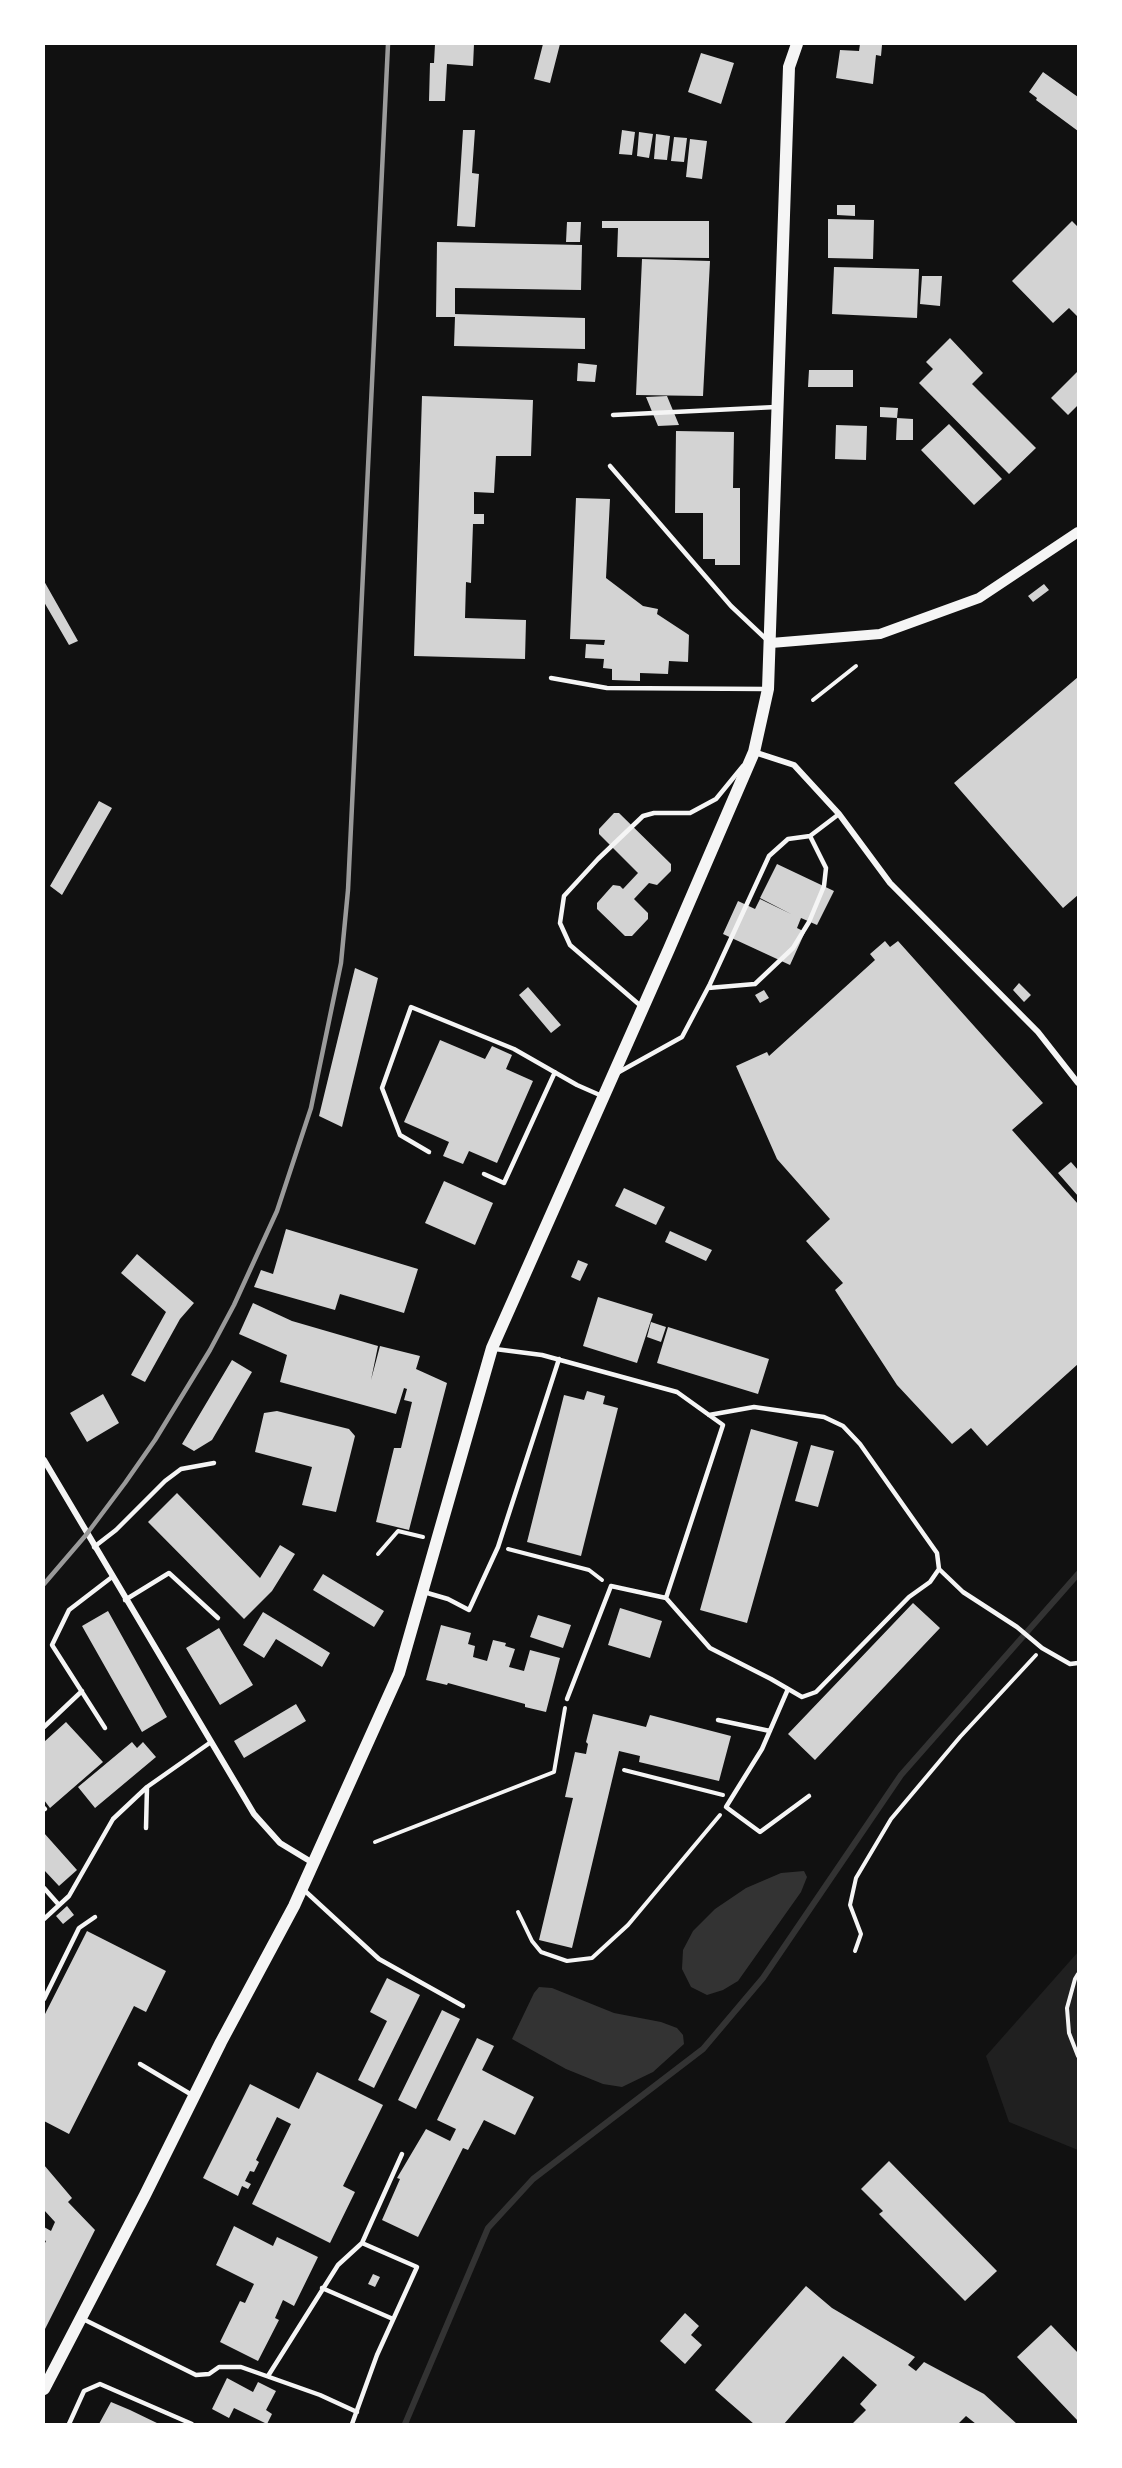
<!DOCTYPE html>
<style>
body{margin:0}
#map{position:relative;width:1122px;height:2468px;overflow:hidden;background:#111;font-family:"Noto Serif",serif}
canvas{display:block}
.frame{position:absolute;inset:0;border:45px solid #fff;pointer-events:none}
</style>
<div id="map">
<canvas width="1122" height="2468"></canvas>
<div class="frame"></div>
</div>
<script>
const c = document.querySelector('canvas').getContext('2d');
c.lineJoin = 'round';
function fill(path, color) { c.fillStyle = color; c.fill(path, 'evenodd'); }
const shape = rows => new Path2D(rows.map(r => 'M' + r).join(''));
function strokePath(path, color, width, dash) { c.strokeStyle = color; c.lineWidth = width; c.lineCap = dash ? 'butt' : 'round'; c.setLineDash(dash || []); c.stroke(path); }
const green = shape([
 [1078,1952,1078,2150,1009,2122,986,2056]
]);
const water = shape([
 [804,1871,807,1877,801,1892,738,1981,723,1990,707,1995,691,1987,682,1969,683,1950,693,1931,715,1909,746,1888,781,1873],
 [539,1987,552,1988,614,2013,661,2022,677,2028,683,2035,684,2044,653,2072,622,2087,603,2084,566,2069,512,2039,534,1993]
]);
const stream = shape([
 [405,2424,488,2228,533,2179,703,2049,763,1978,901,1775,1078,1574]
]);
const building = shape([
 [435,44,474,44,473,66,447,64,445,101,429,101,430,63,434,63],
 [543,44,560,44,550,83,534,79],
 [860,44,882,45,881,56,876,55,873,84,836,78,840,50,859,51],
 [701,53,734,63,721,104,688,92],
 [1043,72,1078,97,1078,131,1036,100,1037,98,1029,92],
 [463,130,475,130,472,173,479,174,475,227,457,226],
 [622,130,635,132,632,155,619,154],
 [639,132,653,134,649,158,637,156],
 [656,134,670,136,667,160,654,159],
 [674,137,687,138,684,162,671,161],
 [690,139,707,141,702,179,686,177],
 [837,205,855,205,855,216,837,215],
 [828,219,874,220,873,259,828,258],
 [602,221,709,221,709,258,617,257,618,228,602,228],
 [1072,221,1078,227,1078,317,1069,308,1053,323,1012,281],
 [567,222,581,222,580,242,566,242],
 [437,242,582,245,581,290,455,288,455,314,585,318,585,349,454,346,455,317,436,317],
 [642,259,710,261,703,396,636,395],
 [834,267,919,269,917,318,832,314],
 [922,276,942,276,940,306,920,304],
 [950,338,983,373,972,384,1036,448,1009,474,919,383,933,369,926,362],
 [578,363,597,365,595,382,577,381],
 [809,370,853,370,853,387,808,387],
 [1078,371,1078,405,1068,415,1051,398],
 [422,396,533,400,531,456,496,456,494,493,474,492,474,514,484,514,484,524,473,524,471,583,466,582,465,618,526,620,525,659,414,656],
 [667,396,679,425,658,426,646,397],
 [880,407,898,408,897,418,913,419,913,440,896,440,897,418,880,417],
 [949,424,1002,479,974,505,921,450],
 [836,425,867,426,866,460,835,459],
 [676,431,734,432,733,488,740,488,740,565,715,565,715,559,703,559,703,513,675,513],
 [576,498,610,499,606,578,643,606,658,609,657,614,689,635,688,662,669,661,668,674,640,673,640,681,612,680,612,669,603,668,604,659,585,658,586,644,604,645,605,640,570,639],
 [44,581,78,641,69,645,44,602],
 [1044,584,1049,590,1033,602,1028,596],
 [1078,677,1078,895,1063,908,954,783],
 [99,801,112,808,62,895,50,886],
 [614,813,619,813,671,864,671,871,657,885,649,883,634,899,648,913,648,919,632,936,625,936,597,909,597,903,613,885,620,886,623,889,638,873,599,834,599,829],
 [777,864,834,891,817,925,801,918,797,928,805,932,790,965,723,934,738,901,755,909,760,899,791,914,760,898],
 [885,941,890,947,898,941,1043,1103,1012,1130,1078,1204,1078,1364,987,1446,971,1428,952,1444,897,1385,835,1290,843,1283,806,1241,830,1219,777,1159,736,1066,767,1052,769,1056,875,960,870,954],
 [355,968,378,978,342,1127,319,1116],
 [1019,983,1031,995,1024,1002,1013,990],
 [528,987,561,1025,551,1033,519,995],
 [764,990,769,998,760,1003,755,995],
 [440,1040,485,1059,492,1046,512,1055,506,1069,533,1081,497,1163,469,1151,463,1164,443,1156,449,1142,404,1122],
 [1071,1162,1078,1170,1078,1196,1058,1173],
 [444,1181,493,1203,475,1245,425,1223],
 [624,1188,665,1207,656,1225,615,1206],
 [286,1229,418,1269,404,1313,340,1294,335,1310,254,1287,261,1270,273,1274],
 [670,1231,712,1250,706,1261,665,1242],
 [137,1254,194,1303,180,1319,145,1382,131,1375,166,1312,121,1273],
 [578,1260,588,1264,580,1281,571,1277],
 [598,1297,653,1314,637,1363,583,1346],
 [253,1303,292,1321,378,1346,371,1380,380,1346,420,1356,416,1369,447,1383,409,1530,376,1522,394,1448,401,1448,412,1402,404,1400,407,1389,404,1388,396,1414,280,1382,287,1355,239,1334],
 [651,1322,666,1327,661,1342,647,1337],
 [668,1327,769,1359,758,1394,657,1363],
 [232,1360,252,1372,212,1440,194,1451,182,1444],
 [587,1391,605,1396,603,1404,618,1408,581,1556,527,1542,564,1395,584,1400],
 [103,1394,119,1423,87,1442,70,1413],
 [277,1411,349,1429,355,1436,336,1512,302,1505,312,1467,255,1452,264,1413],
 [751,1429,798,1442,747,1623,700,1610],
 [811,1445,834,1451,818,1507,795,1501],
 [177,1493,260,1578,280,1545,295,1554,272,1591,244,1619,148,1522],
 [323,1574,384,1611,374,1627,313,1590],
 [913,1603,940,1628,815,1760,788,1734],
 [620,1608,662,1621,650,1658,608,1645],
 [108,1611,167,1717,142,1732,82,1626],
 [263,1612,330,1653,322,1667,276,1639,264,1658,243,1645],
 [538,1615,571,1625,563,1648,530,1637],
 [441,1625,471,1633,468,1644,475,1646,473,1657,487,1661,493,1640,506,1643,505,1646,515,1649,509,1667,524,1671,530,1650,560,1658,546,1712,525,1707,525,1704,448,1683,447,1685,426,1680],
 [219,1628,253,1685,220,1705,186,1648],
 [296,1704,306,1721,244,1758,234,1741],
 [593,1714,646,1727,650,1715,731,1736,719,1781,639,1762,640,1756,619,1751,572,1948,539,1940,573,1798,565,1797,575,1752,586,1754,588,1744,586,1742],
 [66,1722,103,1762,50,1808,44,1800,44,1742],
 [132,1742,137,1748,143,1742,156,1757,95,1808,78,1787],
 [44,1833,77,1870,59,1886,44,1870],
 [67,1906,74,1915,63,1924,56,1916],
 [87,1931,166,1971,146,2012,134,2006,69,2134,44,2121,44,2016],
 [387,1978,420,1995,374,2088,358,2080,387,2021,370,2012],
 [442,2010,460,2019,416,2109,398,2100],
 [477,2038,494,2046,482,2070,534,2097,515,2135,484,2120,468,2150,463,2148,418,2237,382,2220,400,2179,397,2178,426,2129,450,2141,456,2129,437,2120],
 [317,2072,383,2105,343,2186,355,2192,330,2243,252,2204,291,2124,277,2117,256,2160,259,2162,254,2172,250,2171,245,2181,251,2184,248,2189,242,2186,238,2196,203,2178,250,2084,299,2109],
 [889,2161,997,2271,965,2301,879,2214,883,2211,861,2189],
 [44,2165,72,2198,68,2202,95,2230,44,2331,44,2245,46,2241,44,2240,44,2227,51,2231,55,2222,44,2210],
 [234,2226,273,2246,277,2237,318,2257,294,2306,283,2300,275,2318,279,2320,258,2361,220,2342,240,2301,245,2303,254,2284,216,2265],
 [373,2274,380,2277,375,2287,368,2284],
 [806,2286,832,2308,915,2357,908,2365,916,2371,924,2362,984,2394,1017,2424,976,2424,966,2416,958,2424,852,2424,866,2410,860,2404,877,2385,843,2356,784,2424,754,2424,715,2390],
 [685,2313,699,2326,691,2335,702,2345,685,2364,660,2341],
 [1051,2325,1078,2353,1078,2421,1017,2357],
 [227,2378,253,2392,258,2382,276,2391,266,2410,272,2414,267,2424,234,2408,229,2418,212,2409],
 [111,2402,130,2410,159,2424,99,2424]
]);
const path = shape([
 [813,700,856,666],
 [508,1549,589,1570,602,1580],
 [378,1554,398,1531,423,1537],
 [624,1770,723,1795],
 [375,1842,554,1772,565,1708],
 [518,1912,532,1941,541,1952,567,1961,592,1958,628,1925,720,1815],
 [855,1951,861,1934,850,1905,856,1878,891,1819,960,1737,1036,1655],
 [1078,1974,1075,1979,1067,2008,1069,2033,1078,2056]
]);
const service = shape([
 [613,415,776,407],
 [610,466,731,606,766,639],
 [551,678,607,688,765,689],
 [708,988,755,984,793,948,809,922,824,886,826,868,810,836],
 [642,1007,570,945,560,923,564,896,598,859,643,816,654,813,690,813,716,799,743,766],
 [619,1072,682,1037,710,984,769,856,788,839,810,836,839,814],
 [429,1152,400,1135,382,1088,411,1007,514,1049,577,1085,602,1096],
 [484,1174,504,1183,555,1072],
 [495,1349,542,1355,677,1392,723,1425,666,1598,611,1586,567,1699],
 [94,1547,116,1530,165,1481,181,1469,214,1463],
 [939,1569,963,1592,1017,1627,1042,1648,1070,1664,1078,1663],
 [424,1592,448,1599,469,1610,498,1547,559,1359],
 [666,1598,710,1648,771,1679,802,1697,816,1692,909,1597,930,1582,939,1569,937,1553,860,1444,843,1426,824,1417,754,1407,709,1415],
 [125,1600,169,1573,218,1618],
 [788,1689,762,1749,726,1807,760,1832,809,1796],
 [718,1720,770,1731],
 [44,1727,82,1691],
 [105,1728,52,1645,69,1610,112,1577],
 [44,1808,45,1809],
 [146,1828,147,1787],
 [44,1888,59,1905],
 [304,1890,379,1959,463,2006],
 [44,1919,69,1896,113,1819,147,1787,211,1742],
 [44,1999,79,1928,95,1917],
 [140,2064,192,2095],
 [322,2288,393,2319],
 [83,2319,196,2375,209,2374,219,2367,241,2367,320,2395,357,2412],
 [268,2376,338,2265,362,2243,402,2154],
 [69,2424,84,2391,100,2384,192,2424],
 [352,2424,377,2355,417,2267,362,2243]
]);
const minor = shape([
 [754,752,794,765,839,814,890,883,1038,1032,1078,1083],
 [44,1460,254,1814,280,1843,313,1863]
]);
const tertiary = shape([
 [771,643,880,634,979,598,1078,532]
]);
const secondary = shape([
 [44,2389,145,2195,221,2042,294,1906,399,1673,492,1348,669,949,754,752,768,689,789,67,797,44]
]);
const rail = shape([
 [44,1584,86,1535,125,1483,155,1440,210,1350,234,1305,277,1211,311,1108,341,963,348,890,388,44]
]);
fill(green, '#202020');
fill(water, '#333');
strokePath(stream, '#333', 6);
fill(building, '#d3d3d3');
strokePath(path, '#f5f5f5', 4);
strokePath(service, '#f5f5f5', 4.5);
strokePath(minor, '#f5f5f5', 6);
strokePath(tertiary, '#f5f5f5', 10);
strokePath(secondary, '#f5f5f5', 12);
strokePath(rail, '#9a9a9a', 4.5);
</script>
